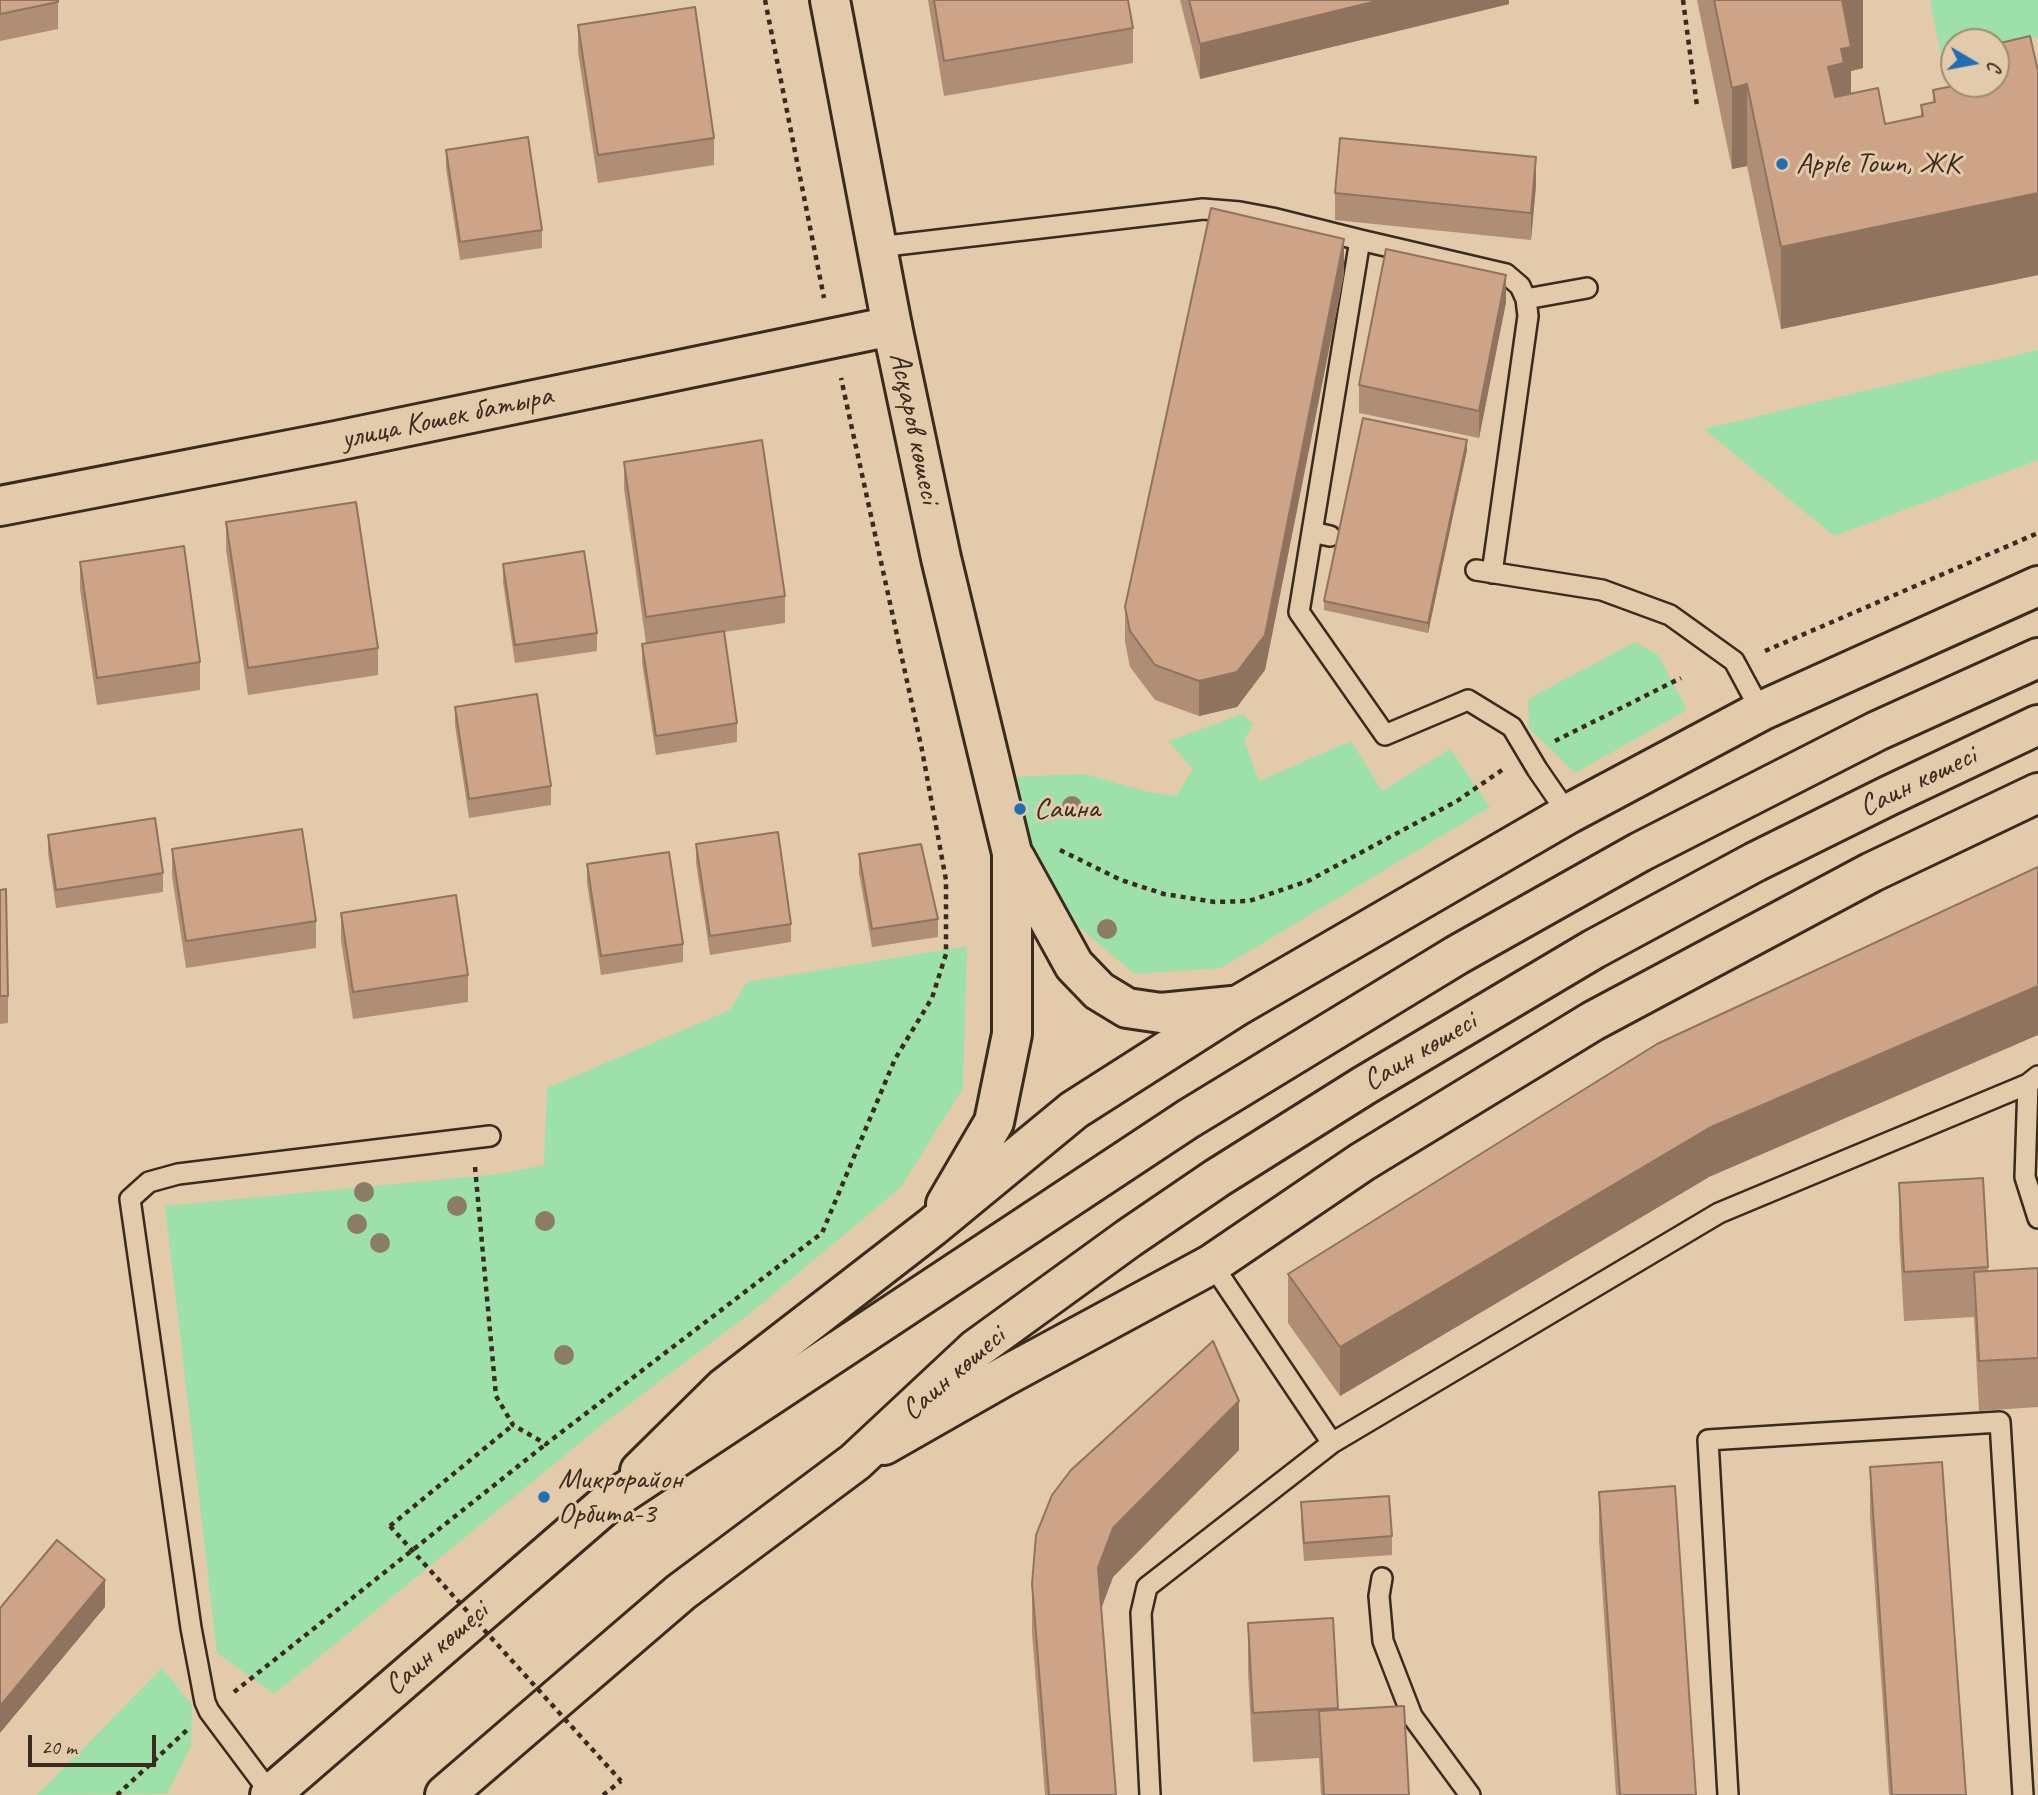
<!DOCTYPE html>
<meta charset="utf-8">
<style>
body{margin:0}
#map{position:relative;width:2038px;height:1795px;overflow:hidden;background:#e3caab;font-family:Caveat,sans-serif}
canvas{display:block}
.north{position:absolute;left:1940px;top:28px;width:70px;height:70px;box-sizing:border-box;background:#e3caab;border:2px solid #a08a73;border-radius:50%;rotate:100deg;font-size:19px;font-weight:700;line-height:28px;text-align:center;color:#3b2a1e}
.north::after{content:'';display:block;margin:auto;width:24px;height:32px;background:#1f6fb2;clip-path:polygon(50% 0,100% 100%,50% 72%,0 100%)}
.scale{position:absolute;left:28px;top:1735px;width:128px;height:32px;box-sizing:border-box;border:4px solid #3b2a1e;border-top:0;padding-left:9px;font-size:21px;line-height:24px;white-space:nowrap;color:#3b2a1e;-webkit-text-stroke:5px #e3caab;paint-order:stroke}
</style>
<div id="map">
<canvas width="2038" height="1795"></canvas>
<div class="north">С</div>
<div class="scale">20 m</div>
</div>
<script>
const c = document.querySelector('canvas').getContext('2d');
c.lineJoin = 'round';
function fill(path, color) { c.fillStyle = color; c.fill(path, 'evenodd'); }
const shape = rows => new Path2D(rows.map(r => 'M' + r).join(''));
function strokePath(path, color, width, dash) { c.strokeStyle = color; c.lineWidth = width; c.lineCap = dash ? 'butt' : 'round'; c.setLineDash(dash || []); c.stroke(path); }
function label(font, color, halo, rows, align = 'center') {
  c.font = font + ' Caveat,sans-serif'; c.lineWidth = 6; c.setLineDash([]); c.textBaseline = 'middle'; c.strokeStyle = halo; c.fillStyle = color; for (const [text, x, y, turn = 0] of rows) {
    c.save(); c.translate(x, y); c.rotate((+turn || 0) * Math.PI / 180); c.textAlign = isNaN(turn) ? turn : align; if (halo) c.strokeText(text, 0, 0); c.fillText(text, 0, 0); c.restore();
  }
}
const green = shape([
 [1930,0,2038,0,2038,37,1996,45,1996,42,1954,42,1954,53,1941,56],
 [2038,350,2038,460,1834,536,1704,429],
 [1635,642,1658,655,1687,710,1575,773,1529,728,1528,699],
 [1243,714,1253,724,1244,740,1259,781,1351,741,1382,791,1450,749,1490,807,1221,968,1135,974,1067,917,1024,848,1012,777,1084,774,1149,792,1176,796,1193,769,1168,741],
 [967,946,963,1088,901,1187,752,1312,603,1424,274,1694,217,1653,165,1206,499,1174,544,1165,547,1088,730,1010,747,982],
 [162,1668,192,1705,191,1746,167,1794,37,1795]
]);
const path = shape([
 [765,0,824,298],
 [1683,0,1697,106],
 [1765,651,2038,533],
 [1555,741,1681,678],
 [1060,850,1121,880,1164,894,1215,902,1249,901,1308,881,1457,801,1502,770],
 [475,1167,496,1396,513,1425,546,1444,822,1233,895,1059,932,998,946,954,946,880,922,750,841,378],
 [390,1526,513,1425],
 [234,1692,546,1444],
 [117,1795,187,1730],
 [603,1795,621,1781]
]);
const lane = shape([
 [878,247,1203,209,1240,212,1272,218,1360,240,1506,274,1520,286,1526,299,1528,316,1492,573],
 [1526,299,1587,288],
 [1312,532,1360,240],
 [1330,536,1312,532,1299,612,1385,735,1468,700,1512,727,1537,769,1568,814],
 [1476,570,1602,590,1670,615,1734,661,1761,711],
 [2028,1084,2025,1177,2038,1218],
 [1212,1264,1332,1443],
 [1382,1578,1379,1596,1383,1641,1412,1716,1470,1795],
 [271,1794,209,1711,205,1702,191,1628,130,1199,149,1182,178,1174,490,1136],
 [1150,1795,1141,1613,1147,1587,1332,1443,1719,1213,2028,1084,2038,1076],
 [1728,1795,1708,1440,2000,1422,2023,1795]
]);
const street = shape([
 [0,506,336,441,892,326]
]);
const secondary = shape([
 [830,0,892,326,941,558,1012,853,1012,1034,994,1122,946,1204],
 [1015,858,1074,965,1099,991,1127,1008,1161,1013,1232,1006],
 [884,1445,1005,1376,1212,1264,1362,1162,1593,1021,1872,872,2038,793],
 [640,1471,724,1388,932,1227,1074,1110,1237,1006,1568,814,1761,711,2038,586]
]);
const primary = shape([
 [270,1795,605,1505,1188,1119,1457,955,1640,852,1877,731,2038,658],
 [445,1795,681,1592,855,1462,976,1349,1129,1238,1217,1178,1365,1085,1594,949,1755,862,1888,796,2038,725]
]);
const pathBridge = shape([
 [390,1526,621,1781]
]);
const trees = [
 [1072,806],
 [1107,929],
 [364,1192],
 [457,1206],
 [545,1221],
 [357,1224],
 [380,1243],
 [564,1355]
];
const wall = shape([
 [0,0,58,2,58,29,0,41],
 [928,0,1128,0,1133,28,1133,63,944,96],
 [1180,0,1509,0,1509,4,1200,79],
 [1697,0,1863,0,1863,68,1851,71,1851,94,1878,88,1885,124,1921,116,1921,105,1933,102,1933,90,1963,84,1996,84,1996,44,2030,36,2038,71,2038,275,1781,329,1747,166,1732,169],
 [578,25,714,138,714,165,598,183,578,52],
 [446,150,542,230,542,248,460,260,446,168],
 [1536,185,1531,240,1335,220,1335,193],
 [1344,274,1265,670,1237,707,1199,716,1155,700,1130,667,1125,642,1125,607],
 [1506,302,1479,438,1359,413,1359,385],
 [1467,450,1428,633,1324,610,1324,601],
 [624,462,785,596,785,623,724,632,737,723,737,742,656,755,642,662,642,644,646,643,624,489],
 [226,522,378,648,378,675,248,695,226,550],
 [80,562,200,662,200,690,97,705,80,589],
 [503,564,597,633,597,651,515,663,503,582],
 [455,707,551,786,551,805,469,818,455,725],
 [48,835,163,873,163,892,56,908,48,853],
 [696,844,791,924,791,942,710,955,696,863],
 [172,849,316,921,316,948,186,968,172,876],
 [859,854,938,919,938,937,872,947,859,873],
 [587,864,683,944,683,962,601,975,587,883],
 [0,890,8,996,8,1023,0,1024],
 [341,913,468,975,468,1002,353,1019,341,940],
 [1709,1177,1340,1396,1288,1323,1288,1274],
 [1983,1178,1988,1271,2038,1268,2038,1407,1979,1411,1974,1317,1904,1321,1899,1232,1899,1183],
 [1239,1450,1113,1577,1101,1609,1116,1795,1045,1795,1032,1633,1032,1584],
 [1870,1467,1966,1795,1889,1795,1870,1516],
 [1599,1492,1696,1795,1616,1795,1599,1541],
 [1301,1502,1392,1536,1392,1555,1304,1561,1301,1520],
 [1248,1623,1338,1708,1338,1710,1409,1795,1321,1795,1319,1758,1253,1762,1248,1673]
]);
const shadedWall = shape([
 [1381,0,1509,0,1509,4,1200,79,1200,44],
 [1840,0,1863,0,1863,68,1851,71,1851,128,1844,145,1828,67],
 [1747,84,1747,166,1732,169,1732,88],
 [1536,157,1536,185,1531,240,1531,213],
 [2038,193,2038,275,1781,329,1781,247],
 [1344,239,1344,274,1265,670,1237,707,1199,716,1199,681],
 [1506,275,1506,302,1479,438,1479,411],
 [1467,440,1467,450,1428,633,1428,623],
 [2038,986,2038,1035,1709,1177,1340,1396,1340,1347,1709,1128],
 [1239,1401,1239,1450,1113,1577,1098,1617,1098,1568,1113,1528],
 [105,1580,105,1607,0,1733,0,1706]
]);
const building = shape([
 [0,0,58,0,58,2,0,14,0,0],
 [934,0,1128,0,1133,28,944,61,934,0],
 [1189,0,1381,0,1200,44,1189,0],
 [1714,0,1842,0,1851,47,1841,49,1844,63,1828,67,1835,97,1878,88,1885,124,1923,116,1921,105,1935,102,1933,90,1963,84,1996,84,1996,44,2030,36,2038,71,2038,193,1781,247,1747,84,1732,88,1714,0],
 [695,7,714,138,598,155,578,25,695,7],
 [528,137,542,230,460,242,446,150,528,137],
 [1340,138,1536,157,1531,213,1335,193,1340,138],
 [1211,208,1344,239,1265,635,1237,672,1199,681,1155,665,1130,631,1125,607,1211,208],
 [1386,249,1506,275,1479,411,1359,385,1386,249],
 [1363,418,1467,440,1428,623,1324,601,1363,418],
 [762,440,785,596,646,617,624,462,762,440],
 [356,502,378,648,248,668,226,522,356,502],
 [184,546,200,662,97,678,80,562,184,546],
 [584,551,597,633,515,645,503,564,584,551],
 [724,631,737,723,656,736,642,644,724,631],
 [537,694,551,786,469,799,455,707,537,694],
 [155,818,163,873,56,890,48,835,155,818],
 [302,829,316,921,186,941,172,849,302,829],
 [778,832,791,924,710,936,696,844,778,832],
 [921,844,938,919,872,929,859,854,921,844],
 [669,852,683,944,601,956,587,864,669,852],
 [2038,867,2038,986,1709,1128,1340,1347,1288,1274,1657,1044,2038,867],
 [6,889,8,996,0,996,0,890,6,889],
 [456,895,468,975,353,992,341,913,456,895],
 [1983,1178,1988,1267,1904,1272,1899,1183,1983,1178],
 [2038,1268,2038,1358,1979,1361,1974,1272,2038,1268],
 [1213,1341,1239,1401,1113,1528,1098,1568,1116,1795,1049,1795,1032,1584,1036,1535,1052,1495,1071,1470,1213,1341],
 [1942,1462,1966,1795,1892,1795,1870,1467,1942,1462],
 [1675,1486,1696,1795,1620,1795,1599,1492,1675,1486],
 [1389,1496,1392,1536,1304,1543,1301,1502,1389,1496],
 [57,1540,105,1580,0,1706,0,1608,57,1540],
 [1333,1618,1338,1708,1253,1713,1248,1623,1333,1618],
 [1404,1706,1409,1795,1324,1795,1319,1711,1404,1706]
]);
const markers = [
 [1782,164,7,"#1f6fb2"],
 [1020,809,7,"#1f6fb2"],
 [544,1497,7,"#1f6fb2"]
];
const poiNames = [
 ["Apple Town, ЖК",1796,164],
 ["Саина",1034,809],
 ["Микрорайон",558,1480],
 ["Орбита-3",558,1514]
];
const streetNames = [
 ["улица Кошек батыра",447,418,-12],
 ["Асқаров көшесі",914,428,78],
 ["Саин көшесі",1918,782,-26],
 ["Саин көшесі",1420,1052,-31],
 ["Саин көшесі",954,1374,-41],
 ["Саин көшесі",437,1649,-41]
];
fill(green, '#9ee0aa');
strokePath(lane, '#3b2a1e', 24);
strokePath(street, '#3b2a1e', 44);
strokePath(secondary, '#3b2a1e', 44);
strokePath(primary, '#3b2a1e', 44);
strokePath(path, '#3b2a1e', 4.5, [5, 5]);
strokePath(lane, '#e3caab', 19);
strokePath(street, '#e3caab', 38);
strokePath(secondary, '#e3caab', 38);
strokePath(primary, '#e3caab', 38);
strokePath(pathBridge, '#3b2a1e', 4.5, [5, 5]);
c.fillStyle = '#8c7c65';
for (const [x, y] of trees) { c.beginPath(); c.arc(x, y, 10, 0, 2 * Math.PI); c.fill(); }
fill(wall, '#b08d75');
fill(shadedWall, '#90735f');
fill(building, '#cda488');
strokePath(building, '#90735f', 2);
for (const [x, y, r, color] of markers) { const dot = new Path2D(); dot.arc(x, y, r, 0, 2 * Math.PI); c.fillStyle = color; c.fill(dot); strokePath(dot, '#e3caab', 2.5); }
label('30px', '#3b2a1e', '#e3caab', poiNames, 'left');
label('30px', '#3b2a1e', '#e3caab', streetNames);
</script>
